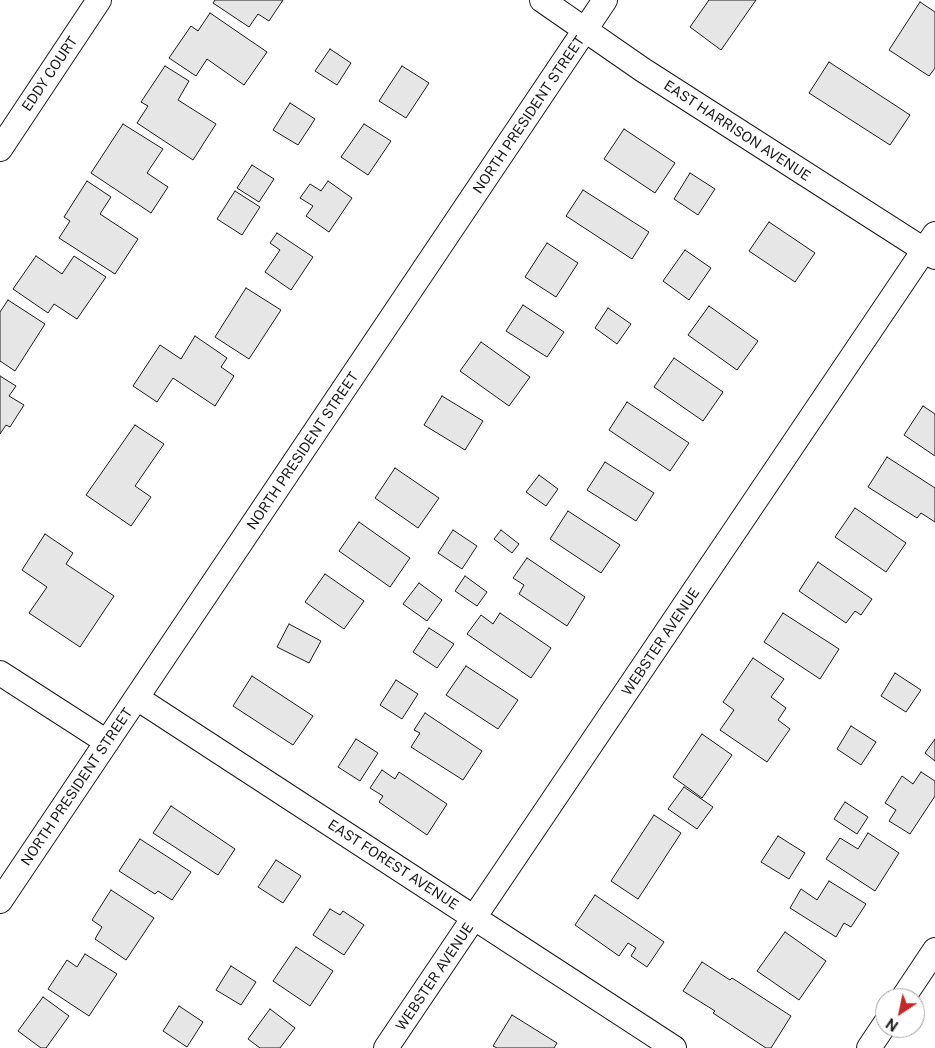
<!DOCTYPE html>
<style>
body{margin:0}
#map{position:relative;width:935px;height:1048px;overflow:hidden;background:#fff;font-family:"Public Sans",sans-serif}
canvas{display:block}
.north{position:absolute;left:875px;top:988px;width:50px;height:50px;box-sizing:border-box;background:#fff;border:1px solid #a3a3a3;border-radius:50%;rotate:214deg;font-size:14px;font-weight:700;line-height:20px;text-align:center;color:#1a1a1a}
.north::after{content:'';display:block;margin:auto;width:18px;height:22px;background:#c62828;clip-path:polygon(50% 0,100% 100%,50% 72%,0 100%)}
</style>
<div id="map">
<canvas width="935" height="1048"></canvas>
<div class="north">N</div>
</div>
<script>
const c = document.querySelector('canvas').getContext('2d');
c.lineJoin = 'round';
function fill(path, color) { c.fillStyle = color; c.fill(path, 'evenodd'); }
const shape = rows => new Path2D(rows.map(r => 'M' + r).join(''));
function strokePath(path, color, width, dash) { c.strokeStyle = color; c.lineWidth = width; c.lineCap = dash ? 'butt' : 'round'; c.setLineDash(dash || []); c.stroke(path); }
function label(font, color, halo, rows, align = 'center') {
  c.font = font + ' "Public Sans",sans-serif'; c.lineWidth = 4; c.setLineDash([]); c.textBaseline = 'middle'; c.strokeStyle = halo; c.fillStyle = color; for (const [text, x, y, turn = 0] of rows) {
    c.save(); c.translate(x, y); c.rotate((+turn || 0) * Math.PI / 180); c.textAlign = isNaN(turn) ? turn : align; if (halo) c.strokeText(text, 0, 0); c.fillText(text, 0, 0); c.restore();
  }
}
const building = shape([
 [215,0,283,0,269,21,258,14,249,27,213,3,215,0],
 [709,0,756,0,721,50,690,27,709,0],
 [920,2,935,12,935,68,929,76,889,50,920,2],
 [210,13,267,52,244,85,207,59,196,76,169,58,191,26,198,31,210,13],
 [330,49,351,63,337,85,315,71,330,49],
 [829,62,910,115,890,145,809,93,829,62],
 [165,66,189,81,178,100,216,124,193,160,137,123,148,106,141,102,165,66],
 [402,66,429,83,406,118,379,101,402,66],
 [290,103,315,119,298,145,273,130,290,103],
 [123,124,163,149,147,173,168,187,151,213,91,173,123,124],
 [364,124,391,141,368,175,341,157,364,124],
 [624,129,675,163,655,193,604,159,624,129],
 [252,165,274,179,259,202,237,188,252,165],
 [690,173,715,189,698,215,674,199,690,173],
 [87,181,111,197,100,214,138,239,115,274,59,238,70,221,64,217,87,181],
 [328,181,352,198,329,232,306,216,313,206,300,198,310,184,321,191,328,181],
 [583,190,649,232,632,259,566,216,583,190],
 [235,191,260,207,242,235,217,219,235,191],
 [769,222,815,253,795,282,749,251,769,222],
 [277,233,313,257,291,290,265,272,280,250,270,243,277,233],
 [547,243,578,263,556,297,525,277,547,243],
 [685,250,711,268,689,300,663,281,685,250],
 [36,256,62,274,74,256,106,277,77,319,54,304,48,313,13,289,36,256],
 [246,288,281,310,249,359,215,337,246,288],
 [8,300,45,324,15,371,0,361,0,312,8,300],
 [523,305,564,332,547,357,506,331,523,305],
 [709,306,758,341,737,370,688,335,709,306],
 [608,308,631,324,617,344,595,328,608,308],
 [195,336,227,358,221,367,234,376,215,406,173,378,157,402,133,386,160,345,181,359,195,336],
 [481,342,530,377,509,406,460,371,481,342],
 [674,358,723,392,703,421,654,387,674,358],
 [0,376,16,386,9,396,24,405,10,427,6,425,0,434,0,376],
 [442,396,483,421,465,450,424,425,442,396],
 [627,402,689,443,670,471,609,430,627,402],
 [923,406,935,414,935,456,904,435,923,406],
 [135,425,164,444,135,486,151,497,131,526,86,495,135,425],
 [887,457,935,488,935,522,921,513,917,518,868,487,887,457],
 [605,462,654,493,636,521,587,490,605,462],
 [395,468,439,498,418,528,375,498,395,468],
 [539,475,558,489,546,506,526,492,539,475],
 [855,508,906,543,886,572,835,537,855,508],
 [568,511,620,545,601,573,550,539,568,511],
 [359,522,410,558,390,587,339,551,359,522],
 [453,530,477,546,462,569,438,553,453,530],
 [501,530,519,544,512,553,494,539,501,530],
 [45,534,73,553,66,564,114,596,80,647,29,613,47,587,22,570,45,534],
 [527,558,585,597,567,626,519,594,524,585,513,578,527,558],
 [818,562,872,599,861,615,855,611,846,623,799,591,818,562],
 [325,574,364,601,344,629,305,602,325,574],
 [465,576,487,592,477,606,455,591,465,576],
 [419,583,442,600,427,621,403,604,419,583],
 [500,613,551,648,531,678,467,634,481,615,493,624,500,613],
 [783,613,839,649,820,679,764,642,783,613],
 [289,624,321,641,309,663,277,647,289,624],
 [429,628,454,644,437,668,413,652,429,628],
 [753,658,784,679,771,697,786,708,778,720,790,729,767,762,720,730,734,710,723,702,753,658],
 [466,666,518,700,498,729,446,695,466,666],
 [895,673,921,690,906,712,881,696,895,673],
 [252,676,313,716,293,745,233,706,252,676],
 [396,680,418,694,402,719,380,705,396,680],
 [425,713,482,751,463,780,411,747,420,733,414,730,425,713],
 [851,726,876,742,861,765,837,749,851,726],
 [702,734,732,755,702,798,673,777,702,734],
 [356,739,378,753,360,781,338,767,356,739],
 [935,739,935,761,925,753,935,739],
 [382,770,395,779,399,772,447,804,427,835,379,802,383,796,370,788,382,770],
 [921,772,935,781,935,796,910,834,889,821,896,810,885,803,902,776,913,784,921,772],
 [684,787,713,807,697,829,668,809,684,787],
 [845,802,868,817,857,834,834,819,845,802],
 [171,806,235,849,218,875,153,833,171,806],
 [654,815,681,833,638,899,611,881,654,815],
 [868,833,899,853,875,891,826,859,840,838,858,849,868,833],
 [778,836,805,853,789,879,761,862,778,836],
 [140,839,191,872,172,900,158,891,155,894,119,871,140,839],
 [276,860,301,876,283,903,258,887,276,860],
 [829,881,866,904,851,927,844,923,836,937,790,908,801,889,817,900,829,881],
 [111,890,154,918,126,960,95,939,102,927,92,920,111,890],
 [595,895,664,942,647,967,631,956,636,948,628,943,619,956,575,925,595,895],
 [330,909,340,915,343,911,364,925,344,955,313,935,330,909],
 [785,932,826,961,799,1000,757,971,785,932],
 [296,947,333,971,310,1006,273,981,296,947],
 [85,954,117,974,89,1016,48,989,67,960,77,967,85,954],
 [702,962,730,980,732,978,791,1016,771,1048,766,1048,713,1013,715,1011,683,991,702,962],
 [231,966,256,982,241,1005,216,990,231,966],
 [43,997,69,1016,46,1048,41,1048,18,1031,43,997],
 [179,1006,203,1022,187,1047,163,1031,179,1006],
 [270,1009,295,1028,280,1048,260,1048,248,1039,270,1009],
 [512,1015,557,1043,554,1048,497,1048,493,1046,512,1015]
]);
const street = shape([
 [542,0,643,70,935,257],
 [0,149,99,0],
 [0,673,107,742],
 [137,698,674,1048],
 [0,901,605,0],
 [903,998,935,950],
 [386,1048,935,234],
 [869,1048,885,1024]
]);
const streetNames = [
 ["EDDY COURT",50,74,-56],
 ["NORTH PRESIDENT STREET",529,115,-56],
 ["EAST HARRISON AVENUE",737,131,33],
 ["NORTH PRESIDENT STREET",303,451,-56],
 ["WEBSTER AVENUE",661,642,-56],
 ["NORTH PRESIDENT STREET",77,787,-56],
 ["EAST FOREST AVENUE",393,865,33],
 ["WEBSTER AVENUE",435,977,-56]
];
fill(building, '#e6e6e6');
strokePath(building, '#1a1a1a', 1);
strokePath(street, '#1a1a1a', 26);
strokePath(street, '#fff', 24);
label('14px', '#1a1a1a', '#fff', streetNames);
</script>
